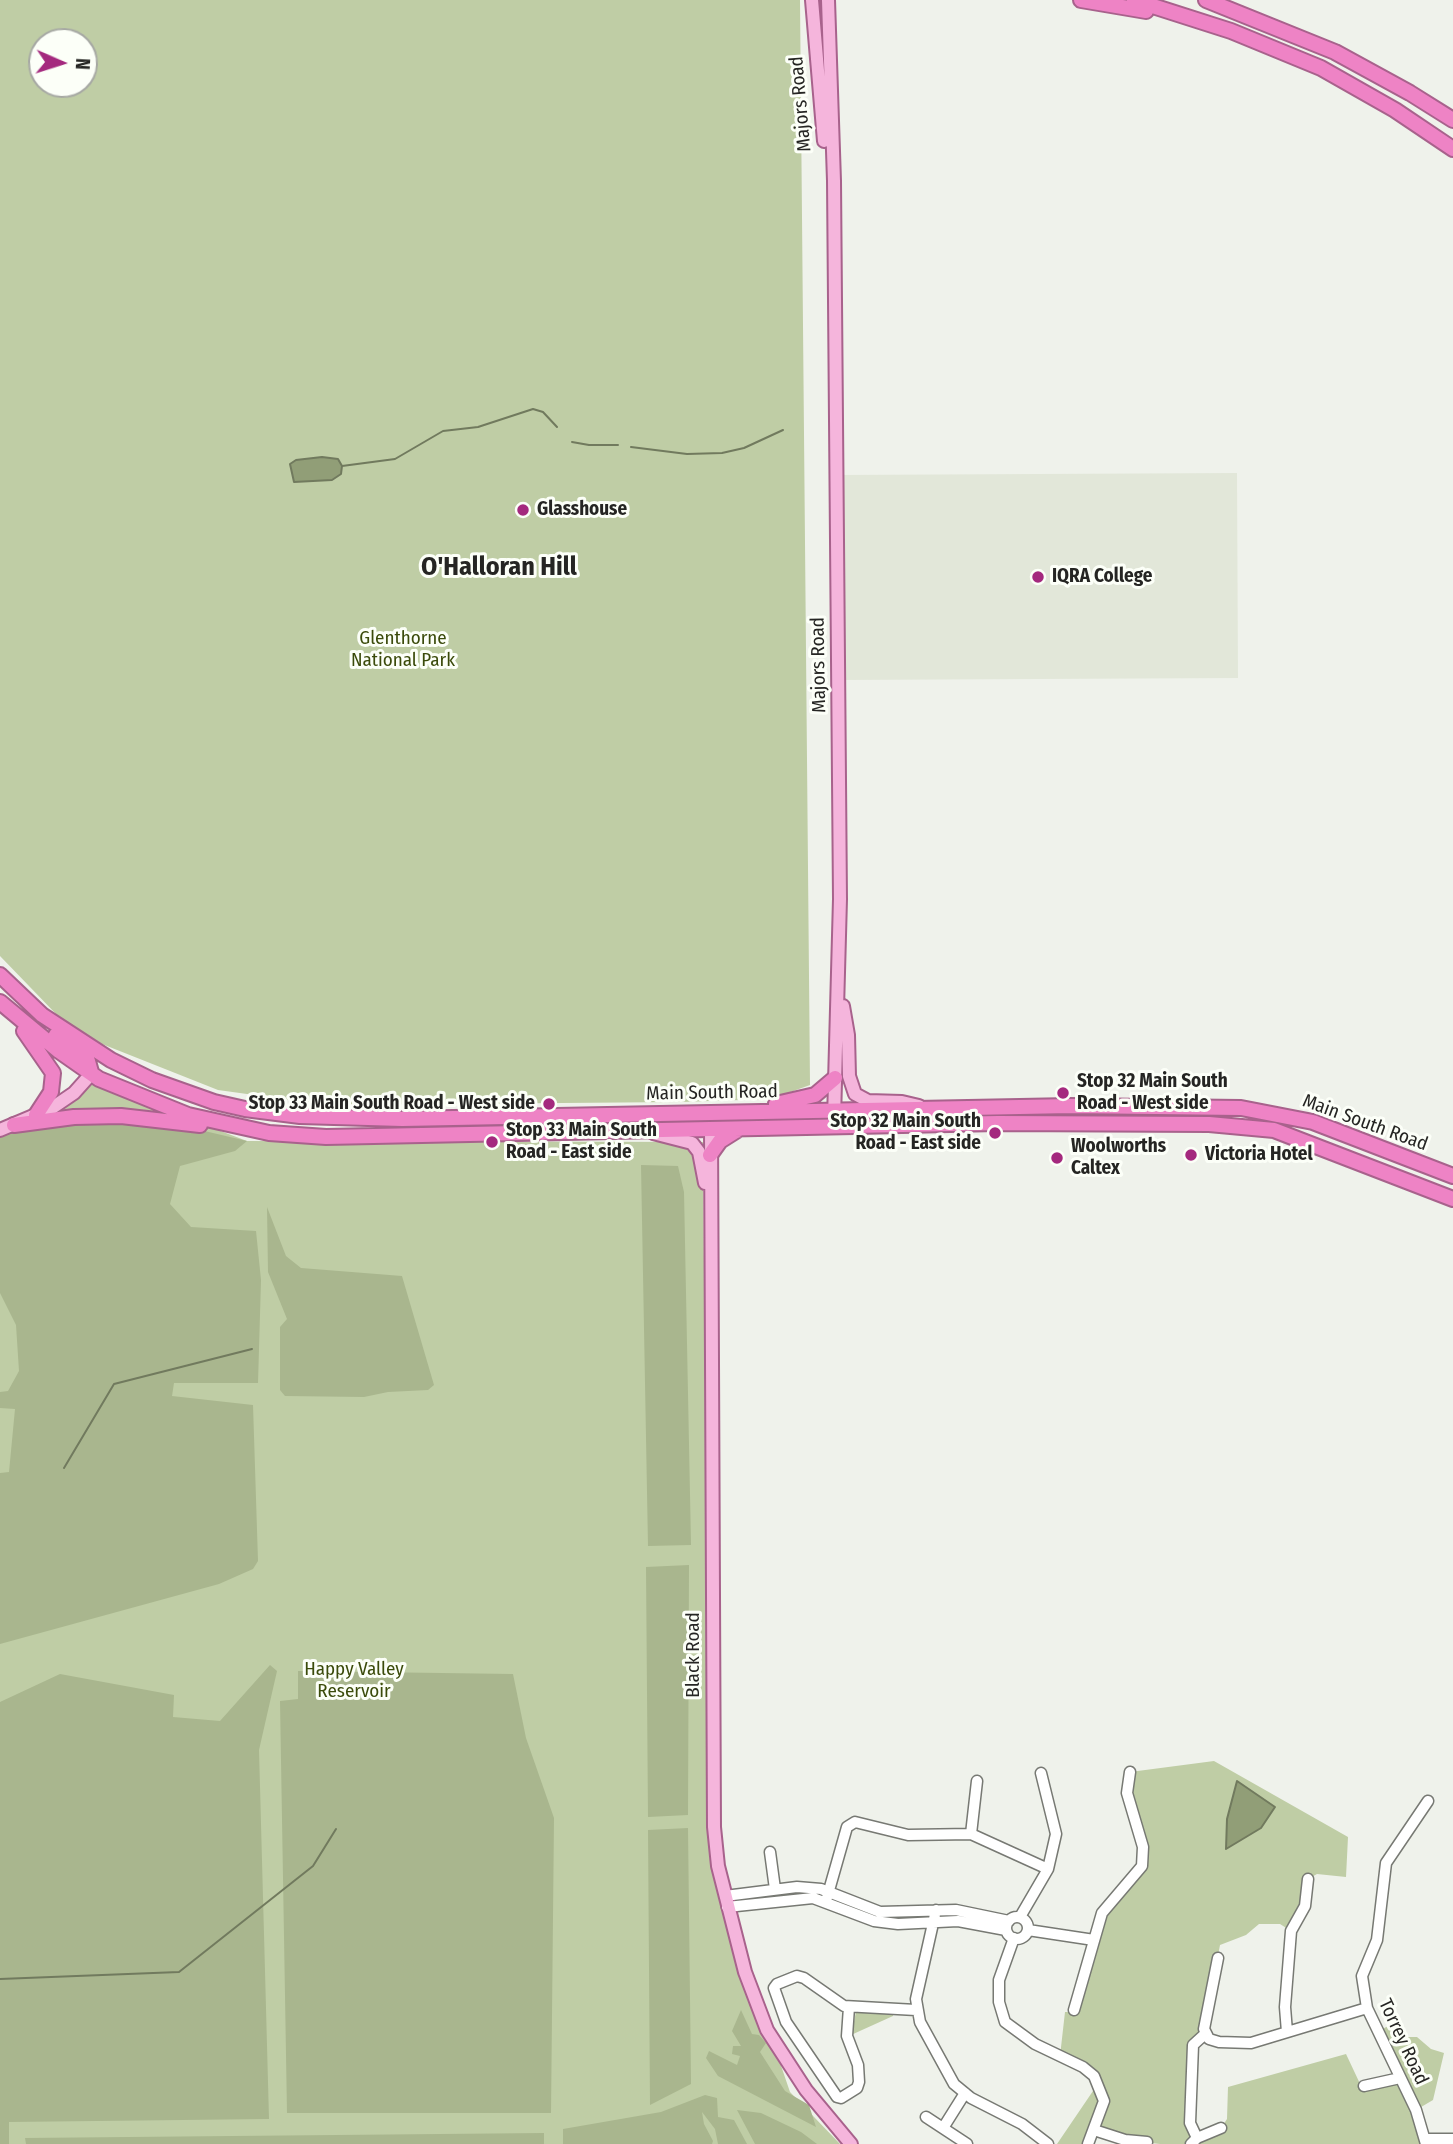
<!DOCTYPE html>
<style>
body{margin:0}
#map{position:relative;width:1453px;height:2144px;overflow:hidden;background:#eff2eb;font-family:"Fira Sans Condensed",sans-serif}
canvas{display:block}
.north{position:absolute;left:28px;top:28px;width:70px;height:70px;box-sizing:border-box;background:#fcfff8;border:2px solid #a6a8a3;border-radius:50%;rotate:93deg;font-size:19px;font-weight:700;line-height:28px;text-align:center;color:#252523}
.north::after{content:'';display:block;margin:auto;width:24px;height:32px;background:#a4297e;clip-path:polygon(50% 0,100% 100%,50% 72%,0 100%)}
</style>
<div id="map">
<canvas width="1453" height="2144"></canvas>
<div class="north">N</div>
</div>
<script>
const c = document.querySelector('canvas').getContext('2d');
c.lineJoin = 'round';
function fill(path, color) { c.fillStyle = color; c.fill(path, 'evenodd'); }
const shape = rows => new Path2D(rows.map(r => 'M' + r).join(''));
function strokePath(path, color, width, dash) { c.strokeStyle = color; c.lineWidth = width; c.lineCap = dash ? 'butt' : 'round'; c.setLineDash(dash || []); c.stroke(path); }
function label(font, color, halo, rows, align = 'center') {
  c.font = font + ' "Fira Sans Condensed",sans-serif'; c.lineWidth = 6; c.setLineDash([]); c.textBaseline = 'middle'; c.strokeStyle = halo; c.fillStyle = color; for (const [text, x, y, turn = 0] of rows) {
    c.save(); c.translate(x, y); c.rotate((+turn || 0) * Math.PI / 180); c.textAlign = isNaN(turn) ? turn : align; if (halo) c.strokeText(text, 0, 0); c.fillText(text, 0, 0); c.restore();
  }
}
const built = shape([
 [1237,473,1238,678,840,680,838,475]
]);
const green = shape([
 [0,0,800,0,810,1085,771,1099,680,1102,327,1105,218,1090,102,1044,58,1016,0,956],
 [42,42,84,42,84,84,42,84],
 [91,1082,247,1141,703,1142,709,1855,790,2092,840,2144,0,2144,0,1135,58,1112],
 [1214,1761,1348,1837,1346,1877,1317,1874,1308,1879,1307,1897,1291,1931,1280,1924,1259,1924,1246,1935,1220,1945,1204,2029,1198,2039,1190,2123,1197,2138,1221,2128,1227,2119,1228,2087,1346,2054,1362,2088,1400,2078,1379,2031,1399,2020,1407,2037,1417,2037,1431,2049,1444,2053,1433,2100,1416,2110,1426,2139,1453,2139,1453,2144,1160,2144,1125,2140,1095,2131,1088,2144,1057,2144,1095,2088,1094,2076,1060,2056,1065,2012,1071,2012,1102,1913,1142,1865,1127,1793,1130,1772],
 [856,2012,859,2011,894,2012,893,2016,851,2035]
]);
const forest = shape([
 [111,1109,247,1141,235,1151,180,1166,170,1204,191,1227,256,1231,261,1280,258,1383,174,1383,172,1396,253,1405,258,1561,253,1569,219,1584,0,1644,0,1473,9,1472,15,1409,0,1408,0,1392,8,1391,19,1371,16,1325,0,1293,0,1135,77,1111],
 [641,1165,678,1166,684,1192,691,1545,648,1546],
 [267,1207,286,1256,301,1268,402,1276,434,1385,428,1390,388,1392,364,1397,285,1396,280,1390,280,1327,287,1319,268,1272],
 [689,1565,688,1815,648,1817,646,1567],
 [270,1665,277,1671,259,1750,269,2119,9,2122,9,2144,0,2144,0,1702,60,1674,174,1695,173,1717,220,1721],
 [298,1671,513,1674,526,1738,554,1818,551,2113,287,2113,280,1701,298,1699],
 [688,1828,691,2084,650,2105,648,1830],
 [741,2010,752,2034,759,2035,766,2043,760,2052,785,2091,809,2105,816,2127,718,2076,706,2058,709,2051,737,2065,740,2056,732,2054,733,2046,741,2046,732,2031],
 [705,2095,717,2098,718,2117,734,2120,747,2144,718,2144,715,2129,702,2112,704,2124,713,2141,712,2144,563,2144,563,2129,661,2112],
 [737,2110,761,2113,801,2132,817,2144,755,2144],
 [544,2133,544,2144,26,2144,25,2138]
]);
const water = shape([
 [322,457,338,459,342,466,341,474,332,480,294,482,290,464,296,460,322,457],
 [1237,1781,1275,1807,1261,1828,1226,1849,1227,1819,1237,1781]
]);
const stream = shape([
 [572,442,589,445,618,445],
 [631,447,687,454,722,453,744,448,783,430],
 [342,466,395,459,443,431,478,427,533,409,543,412,557,427],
 [64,1468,114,1384,252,1349],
 [0,1979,179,1972,313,1866,336,1829]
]);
const minor = shape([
 [971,1834,977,1781],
 [770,1852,775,1889],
 [725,1896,797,1887,821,1889,880,1912,956,1910,1009,1921],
 [826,1901,847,1827,855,1822,908,1835,971,1834,1048,1869],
 [727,1907,813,1898,874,1921,898,1924,958,1921,1006,1930],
 [936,1910,916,1999,920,2022,954,2084,971,2098,1022,2124,1048,2144],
 [1020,1917,1048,1869,1056,1834,1041,1773],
 '1006 1928a11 11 0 1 1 22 0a11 11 0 1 1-22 0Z',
 [1028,1930,1094,1940],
 [1014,1938,999,1980,999,2002,1005,2022,1035,2044,1083,2067,1094,2076,1104,2101,1088,2144],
 [1218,1958,1204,2029,1209,2039,1219,2042,1251,2043,1367,2008],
 [849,2007,847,2036,858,2065,859,2082,857,2088,841,2098,837,2097,786,2022,774,1988,777,1984,797,1976,804,1978,844,2006,916,2010],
 [1074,2010,1102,1913,1142,1866,1143,1847,1127,1793,1130,1772],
 [1287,2032,1285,2007,1291,1931,1305,1906,1308,1879],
 [1364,2086,1400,2078],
 [926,2117,967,2144],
 [943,2128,965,2093],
 [1094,2130,1125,2140,1147,2142],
 [1197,2138,1190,2123,1193,2045,1205,2034],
 [1426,2139,1453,2139],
 [1191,2144,1197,2138,1221,2128],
 [1426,2144,1416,2110,1367,2008,1362,1976,1377,1940,1386,1863,1428,1801]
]);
const major = shape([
 [812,0,824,141],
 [828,0,834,181,840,899,834,1119],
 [843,1006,848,1035,849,1076,855,1094,868,1101,902,1102,919,1106],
 [711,1129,714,1827,718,1866,745,1972,767,2030,806,2090,851,2144],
 [0,1130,52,1108,74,1093,91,1074],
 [653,1133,692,1143,699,1152,705,1183]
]);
const highway = shape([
 [1081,0,1146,11],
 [1134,0,1231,31,1321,68,1395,110,1453,149],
 [1206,0,1335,52,1410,93,1453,120],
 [0,975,42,1015,111,1060,152,1080,214,1102,245,1109,300,1116,402,1119,1071,1106,1241,1108,1313,1122,1453,1176],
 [0,1002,59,1051,99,1079,188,1115,269,1133,326,1137,998,1123,1209,1124,1274,1130,1453,1199],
 [24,1031,53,1073,51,1092,36,1115],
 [56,1035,88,1061,91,1072],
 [776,1104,815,1095,835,1078],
 [14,1125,74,1117,121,1116,200,1125],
 [710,1155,720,1141,739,1129]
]);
const markers = [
 [523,510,7,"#a4297e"],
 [1038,577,7,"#a4297e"],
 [1063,1093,7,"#a4297e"],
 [549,1104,7,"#a4297e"],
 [995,1133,7,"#a4297e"],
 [492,1142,7,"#a4297e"],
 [1191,1155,7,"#a4297e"],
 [1057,1158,7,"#a4297e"]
];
const streetNames = [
 ["Majors Road",801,104,-95],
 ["Majors Road",819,665,-91],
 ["Main South Road",712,1093,-1],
 ["Main South Road",1365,1123,20],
 ["Black Road",694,1655,-90],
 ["Torrey Road",1403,2042,65]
];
const poiNames = [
 ["Glasshouse",537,510],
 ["IQRA College",1052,577],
 ["Stop 32 Main South",1077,1082],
 ["Road - West side",1077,1104],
 ["Stop 33 Main South Road - West side",535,1104,"right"],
 ["Stop 32 Main South",981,1122,"right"],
 ["Road - East side",981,1144,"right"],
 ["Stop 33 Main South",506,1131],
 ["Road - East side",506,1153],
 ["Woolworths",1071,1147],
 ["Caltex",1071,1169],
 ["Victoria Hotel",1205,1155]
];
const parkNames = [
 ["Glenthorne",403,639],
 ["National Park",403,661],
 ["Happy Valley",354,1670],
 ["Reservoir",354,1692]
];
const districtNames = [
 ["O'Halloran Hill",499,568]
];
fill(built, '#e2e7d9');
fill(green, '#bfcda5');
fill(forest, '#a9b68e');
fill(water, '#919e77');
strokePath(water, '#717a5e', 2);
strokePath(stream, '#717a5e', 2);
strokePath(minor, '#777973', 13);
strokePath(major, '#a8628c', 16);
strokePath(highway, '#a8628c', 18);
strokePath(minor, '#fff', 10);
strokePath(major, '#f5b5dc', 12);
strokePath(highway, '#ee83c5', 14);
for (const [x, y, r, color] of markers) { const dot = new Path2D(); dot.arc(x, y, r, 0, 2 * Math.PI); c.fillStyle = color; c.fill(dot); strokePath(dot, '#fcfff8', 2.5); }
label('19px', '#252523', '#fcfff8', streetNames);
label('bold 19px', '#252523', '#fcfff8', poiNames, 'left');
label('19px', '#3b4b0b', '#fcfff8', parkNames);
label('bold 26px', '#252523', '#fcfff8', districtNames);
</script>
